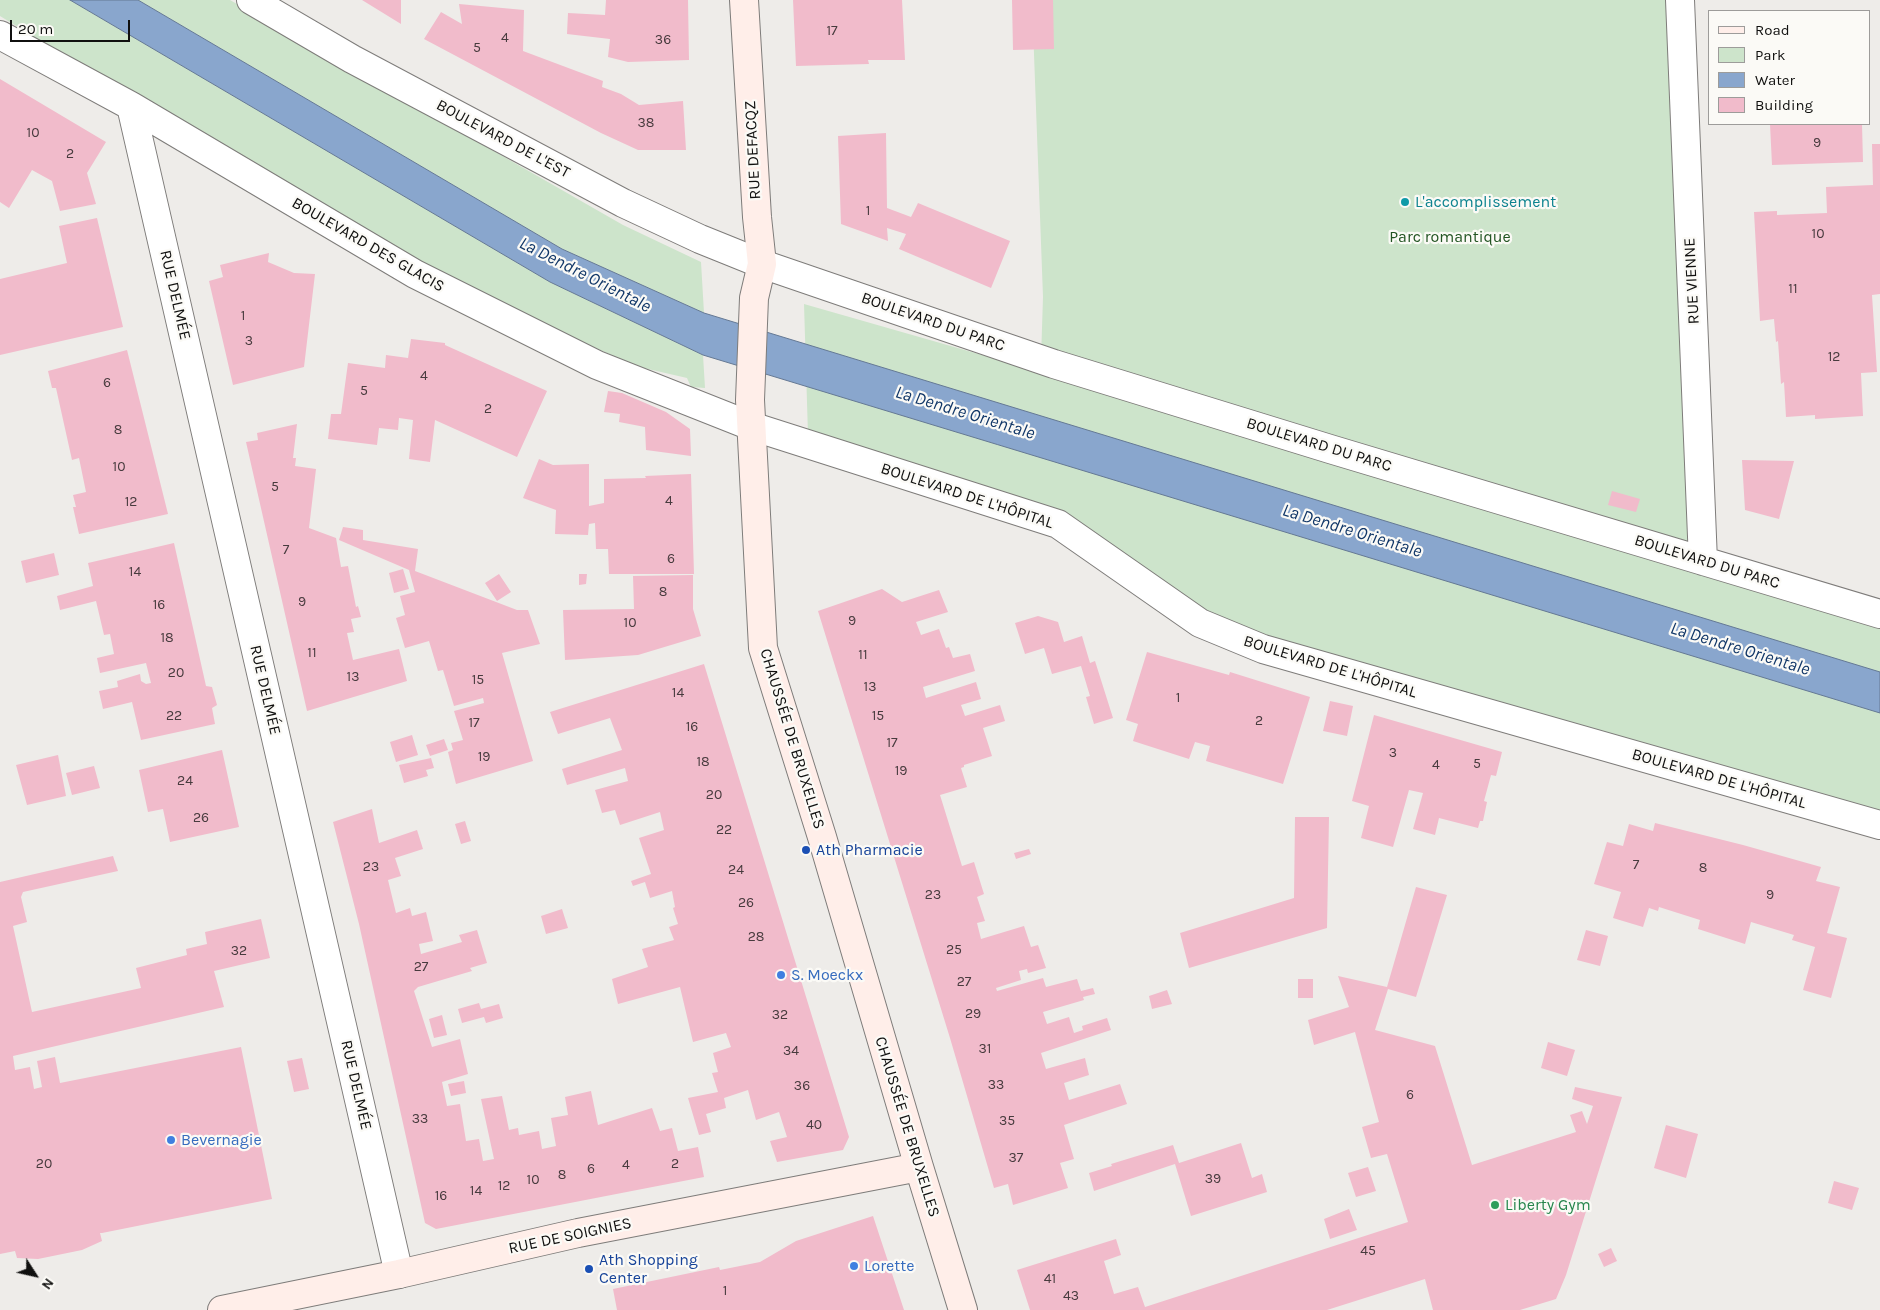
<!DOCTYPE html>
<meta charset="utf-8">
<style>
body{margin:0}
#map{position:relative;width:1880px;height:1310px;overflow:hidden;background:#eeece9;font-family:Karla,sans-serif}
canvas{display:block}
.legend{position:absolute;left:1708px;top:10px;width:162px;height:115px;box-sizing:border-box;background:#fbfaf6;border:1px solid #9d9c9a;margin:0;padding:6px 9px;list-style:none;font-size:15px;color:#10100f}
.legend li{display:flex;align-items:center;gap:10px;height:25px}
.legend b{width:25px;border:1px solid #9d9c9a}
.north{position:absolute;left:10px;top:1250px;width:50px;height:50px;-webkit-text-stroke:4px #fbfaf6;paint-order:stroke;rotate:125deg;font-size:14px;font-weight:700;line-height:20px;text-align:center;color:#10100f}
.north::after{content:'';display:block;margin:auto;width:18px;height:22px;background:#10100f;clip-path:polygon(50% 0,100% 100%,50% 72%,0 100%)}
.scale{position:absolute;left:10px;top:20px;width:120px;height:22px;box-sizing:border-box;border:2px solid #10100f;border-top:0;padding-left:6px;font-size:15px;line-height:18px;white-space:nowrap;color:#10100f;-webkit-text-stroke:4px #fbfaf6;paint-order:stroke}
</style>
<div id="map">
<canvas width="1880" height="1310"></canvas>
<ul class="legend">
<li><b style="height:6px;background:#ffeee9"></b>Road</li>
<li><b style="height:14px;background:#cde4cb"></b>Park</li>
<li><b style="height:14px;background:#89a6cd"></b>Water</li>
<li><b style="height:14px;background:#f1bbcb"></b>Building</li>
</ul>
<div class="north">N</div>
<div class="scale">20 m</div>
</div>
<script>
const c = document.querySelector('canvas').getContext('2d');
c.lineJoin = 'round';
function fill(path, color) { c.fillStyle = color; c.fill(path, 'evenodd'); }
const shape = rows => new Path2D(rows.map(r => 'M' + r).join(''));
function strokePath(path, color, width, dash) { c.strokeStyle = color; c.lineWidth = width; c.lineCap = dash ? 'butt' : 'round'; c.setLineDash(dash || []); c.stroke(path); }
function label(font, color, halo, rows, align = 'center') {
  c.font = font + ' Karla,sans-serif'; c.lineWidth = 4.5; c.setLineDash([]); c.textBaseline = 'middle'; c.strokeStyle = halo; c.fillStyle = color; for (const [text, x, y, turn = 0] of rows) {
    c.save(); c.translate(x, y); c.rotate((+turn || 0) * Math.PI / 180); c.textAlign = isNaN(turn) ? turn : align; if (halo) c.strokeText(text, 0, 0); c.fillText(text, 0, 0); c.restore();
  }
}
const green = shape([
 [0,0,70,0,550,282,703,355,705,388,691,387,687,378,635,366,433,273,139,101,0,16],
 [138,0,230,0,623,225,701,262,704,313,562,249],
 [1032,0,1680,0,1703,561,1880,614,1880,825,1263,649,1100,554,808,435,804,304,1059,377,1041,359,1043,297]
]);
const water = shape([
 [70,0,138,0,562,249,704,313,1880,672,1880,713,703,355,550,282,70,0]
]);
const building = shape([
 [362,0,401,0,401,24],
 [606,0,688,0,689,60,628,62,608,57,610,39,567,34,568,13,605,15],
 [793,0,902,0,905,60,868,60,869,64,796,66],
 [1012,0,1053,0,1054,49,1013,50],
 [459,4,524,10,523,51,603,81,602,87,621,94,639,105,683,101,686,150,638,150,601,133,424,39,441,12,462,24],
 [0,79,106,142,87,173,96,204,60,211,52,181,32,170,9,208,0,202],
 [1770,124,1862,124,1863,162,1772,165],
 [886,133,887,208,911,217,918,203,1010,241,991,288,899,249,906,234,887,228,888,241,841,224,838,136],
 [1872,144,1880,144,1880,294,1872,295,1877,372,1861,373,1863,416,1815,419,1815,415,1786,417,1784,382,1781,384,1778,341,1776,342,1774,319,1760,321,1754,212,1777,211,1777,215,1827,213,1826,187,1873,185],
 [97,218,123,327,0,355,0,279,67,263,59,226],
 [269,253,268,262,294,273,315,274,304,367,233,385,209,281,223,277,220,265],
 [411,339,445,343,445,345,547,391,517,457,435,420,430,462,409,459,413,420,399,418,398,430,379,428,377,445,328,439,331,414,341,414,348,363,385,368,386,355,408,358],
 [127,350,168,514,79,534,73,507,76,507,73,495,86,492,79,458,72,460,56,388,52,388,48,371],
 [608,391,622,393,666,412,690,429,691,456,646,450,645,427,619,422,620,414,604,412],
 [297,424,293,458,296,458,295,466,316,469,309,528,336,538,341,567,348,566,356,607,358,606,361,617,351,619,354,632,347,633,353,660,399,649,407,681,307,711,246,442,258,440,257,433],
 [539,459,553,465,589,464,589,506,604,503,604,479,646,478,645,476,691,474,694,574,609,574,608,549,596,549,595,523,589,524,588,535,555,534,556,510,523,498],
 [1742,460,1794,461,1779,519,1745,510],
 [1612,491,1640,499,1636,512,1608,505],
 [343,527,363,530,363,540,418,549,415,571,517,610,528,610,540,644,502,653,533,761,456,784,448,752,453,750,451,743,463,740,454,711,484,703,483,698,454,706,443,670,438,671,429,641,405,648,396,618,405,615,400,596,415,592,409,570,339,540],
 [174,543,206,686,212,687,217,705,212,708,215,724,141,740,132,702,103,709,99,691,118,687,117,681,140,674,141,681,146,684,151,683,146,663,100,673,97,658,114,654,110,634,104,635,96,601,60,610,57,596,93,586,88,563],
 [54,553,59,575,26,583,21,561],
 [403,569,409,589,394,593,389,573],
 [499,574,511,592,497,601,485,583],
 [579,574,587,574,586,584,579,585],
 [693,575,693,609,701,636,638,655,565,660,563,610,634,609,633,576],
 [882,589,902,602,939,590,948,612,916,622,921,635,939,629,946,648,949,647,953,658,970,654,975,671,923,687,926,698,976,682,981,699,961,705,965,716,1000,705,1005,721,983,728,992,756,964,765,964,767,961,768,967,787,940,795,962,866,974,862,984,894,977,897,985,921,977,923,981,939,1024,926,1031,947,1038,945,1046,968,1028,973,1027,969,1019,971,1021,980,996,988,997,991,1043,978,1046,987,1077,979,1081,991,1093,988,1095,994,1083,997,1084,1000,1043,1012,1047,1024,1069,1017,1074,1033,1083,1030,1082,1026,1107,1018,1111,1030,1041,1053,1046,1069,1085,1058,1089,1075,1064,1083,1069,1100,1120,1084,1127,1104,1064,1125,1074,1159,1060,1163,1068,1188,1013,1205,1008,1184,994,1188,950,1038,818,611],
 [1038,616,1058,622,1064,642,1082,636,1090,663,1095,661,1113,718,1094,724,1086,697,1090,696,1081,666,1052,674,1044,648,1025,654,1015,623],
 [1147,652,1229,675,1230,672,1310,697,1283,784,1206,761,1210,746,1195,742,1189,759,1133,741,1138,724,1126,720],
 [704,664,849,1137,843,1150,777,1162,770,1141,787,1137,779,1112,756,1120,748,1090,724,1098,726,1108,706,1114,711,1132,699,1135,688,1098,718,1092,712,1073,718,1072,713,1053,731,1047,726,1033,693,1042,680,987,618,1004,612,979,648,967,642,949,674,940,669,927,678,924,673,908,675,907,672,891,650,898,645,882,633,886,631,881,651,874,639,838,664,830,660,812,620,825,615,810,602,813,595,790,628,781,625,768,567,785,562,769,622,750,610,718,558,734,550,712],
 [1330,701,1353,706,1347,736,1323,731],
 [1374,715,1502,752,1496,776,1491,775,1484,801,1487,802,1483,821,1480,821,1478,828,1439,818,1435,835,1413,829,1423,793,1409,790,1393,847,1361,838,1369,806,1352,801],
 [412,735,418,755,396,762,390,742],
 [444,739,448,750,430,756,426,745],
 [222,750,239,827,170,842,163,809,148,812,139,770],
 [58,755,66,796,27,805,16,765],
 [431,758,434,768,426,770,428,776,404,783,399,765],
 [94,766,100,788,72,795,66,773],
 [372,809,379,843,417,830,423,849,395,858,401,876,388,880,396,913,410,908,412,916,426,912,433,941,419,944,421,954,462,942,459,935,477,930,487,963,470,968,472,971,418,987,414,991,432,1047,460,1039,468,1074,442,1082,447,1106,460,1104,466,1141,479,1139,483,1161,494,1159,481,1099,502,1096,509,1130,518,1128,519,1135,539,1131,542,1149,556,1146,551,1118,568,1115,565,1097,591,1091,598,1125,652,1108,660,1131,672,1128,678,1151,698,1147,704,1177,436,1229,425,1223,359,924,333,822],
 [1295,817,1329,817,1327,928,1189,968,1180,933,1294,898],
 [465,821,471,841,461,844,455,824],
 [1655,823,1743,845,1821,867,1816,881,1840,887,1827,933,1847,938,1831,998,1803,990,1815,947,1792,940,1794,935,1751,922,1745,944,1698,929,1700,920,1659,907,1658,911,1649,908,1643,927,1613,918,1621,892,1594,884,1607,842,1623,846,1629,824,1653,831],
 [1029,849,1031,854,1016,859,1014,853],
 [113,856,118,871,23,892,21,897,27,922,13,926,32,1012,141,988,136,968,187,955,186,949,207,944,205,932,261,919,270,958,214,971,224,1007,13,1056,15,1070,30,1067,34,1089,42,1087,37,1061,55,1057,60,1083,241,1047,272,1199,102,1233,100,1233,102,1241,82,1250,38,1259,17,1258,15,1251,0,1254,0,882],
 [1416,887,1447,895,1416,997,1388,989,1375,1030,1435,1046,1472,1165,1576,1132,1570,1115,1582,1111,1587,1124,1593,1106,1572,1099,1575,1087,1622,1097,1566,1275,1556,1299,1520,1310,1433,1310,1425,1279,1327,1310,1030,1310,1017,1270,1116,1239,1121,1255,1104,1261,1114,1294,1138,1287,1145,1307,1408,1222,1387,1154,1371,1158,1362,1127,1379,1122,1355,1032,1314,1045,1308,1020,1349,1007,1338,976,1387,987],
 [562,909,568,928,546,934,541,916],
 [1586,930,1608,936,1600,966,1577,960],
 [1298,979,1313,979,1313,998,1298,998],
 [1167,990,1172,1004,1152,1009,1149,996],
 [479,1003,481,1009,499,1004,503,1018,486,1023,484,1017,462,1023,458,1009],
 [442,1015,447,1035,434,1038,429,1019],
 [1548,1042,1575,1050,1567,1076,1541,1068],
 [302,1058,309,1089,294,1092,287,1061],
 [464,1081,466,1093,451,1096,448,1084],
 [1666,1125,1698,1134,1686,1178,1654,1168],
 [1241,1143,1252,1178,1262,1174,1267,1192,1191,1216,1175,1164,1094,1191,1089,1173,1112,1166,1111,1164,1173,1145,1179,1163],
 [1368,1167,1376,1191,1356,1197,1348,1173],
 [1834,1181,1859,1188,1852,1210,1828,1203],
 [1349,1209,1357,1230,1330,1239,1324,1219],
 [873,1216,904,1310,617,1310,613,1289,719,1267,720,1270,760,1262,796,1241],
 [1611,1248,1617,1261,1604,1267,1598,1254]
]);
const street = shape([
 [251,0,352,59,623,203,700,239,762,264,1054,364,1330,449,1880,614],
 [1680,0,1703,561],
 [0,35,131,106,415,274,597,365,751,426,1058,524,1200,623,1263,649,1880,825],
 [131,106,399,1274]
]);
const secondary = shape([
 [744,0,757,217,762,264,754,298,750,400,763,648,822,837,919,1167,963,1310],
 [222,1310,399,1274,578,1233,919,1167]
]);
const markers = [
 [1405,202,5,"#0f9aa8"],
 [806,850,5,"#1a4fb4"],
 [781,975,5,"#3f7fe0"],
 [171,1140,5,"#3f7fe0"],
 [1495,1205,5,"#2e9e5b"],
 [854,1266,5,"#3f7fe0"],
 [589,1269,5,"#1a4fb4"]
];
const numberNames = [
 ["17",832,31],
 ["4",505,38],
 ["36",663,40],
 ["5",477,48],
 ["38",646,123],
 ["10",33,133],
 ["9",1817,143],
 ["2",70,154],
 ["1",868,211],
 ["10",1818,234],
 ["11",1793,289],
 ["1",243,316],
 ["3",249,341],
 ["12",1834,357],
 ["4",424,376],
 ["6",107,383],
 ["5",364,391],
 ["2",488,409],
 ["8",118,430],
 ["10",119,467],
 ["5",275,487],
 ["4",669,501],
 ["12",131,502],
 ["7",286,550],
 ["6",671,559],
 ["14",135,572],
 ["8",663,592],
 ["9",302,602],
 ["16",159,605],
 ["9",852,621],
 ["10",630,623],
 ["18",167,638],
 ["11",312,653],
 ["11",863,655],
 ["20",176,673],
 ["13",353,677],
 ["15",478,680],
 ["13",870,687],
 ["14",678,693],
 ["1",1178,698],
 ["22",174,716],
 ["15",878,716],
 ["2",1259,721],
 ["17",474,723],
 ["16",692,727],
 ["17",892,743],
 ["3",1393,753],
 ["19",484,757],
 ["18",703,762],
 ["5",1477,764],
 ["4",1436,765],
 ["19",901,771],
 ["24",185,781],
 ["20",714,795],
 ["26",201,818],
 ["22",724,830],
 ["7",1636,865],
 ["23",371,867],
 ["8",1703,868],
 ["24",736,870],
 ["23",933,895],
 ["9",1770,895],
 ["26",746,903],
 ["28",756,937],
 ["25",954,950],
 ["32",239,951],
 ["27",421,967],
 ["27",964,982],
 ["29",973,1014],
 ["32",780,1015],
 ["31",985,1049],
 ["34",791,1051],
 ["33",996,1085],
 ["36",802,1086],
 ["6",1410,1095],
 ["33",420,1119],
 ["35",1007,1121],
 ["40",814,1125],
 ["37",1016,1158],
 ["20",44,1164],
 ["2",675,1164],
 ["4",626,1165],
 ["6",591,1169],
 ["8",562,1175],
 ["39",1213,1179],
 ["10",533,1180],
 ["12",504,1186],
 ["14",476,1191],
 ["16",441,1196],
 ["45",1368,1251],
 ["41",1050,1279],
 ["1",725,1291],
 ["43",1071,1296]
];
const streetNames = [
 ["BOULEVARD DE L'EST",503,139,28],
 ["RUE DEFACQZ",753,150,-93],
 ["BOULEVARD DES GLACIS",368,245,30],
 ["RUE VIENNE",1692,281,-93],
 ["RUE DELMÉE",175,295,77],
 ["BOULEVARD DU PARC",933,322,19],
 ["BOULEVARD DU PARC",1319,445,17],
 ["BOULEVARD DE L'HÔPITAL",967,496,18],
 ["BOULEVARD DU PARC",1707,562,17],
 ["BOULEVARD DE L'HÔPITAL",1330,667,17],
 ["RUE DELMÉE",265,690,77],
 ["CHAUSSÉE DE BRUXELLES",792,739,73],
 ["BOULEVARD DE L'HÔPITAL",1719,779,16],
 ["RUE DELMÉE",356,1085,77],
 ["CHAUSSÉE DE BRUXELLES",907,1127,73],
 ["RUE DE SOIGNIES",570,1236,-12]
];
const cultureNames = [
 ["L'accomplissement",1415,202]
];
const parkNames = [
 ["Parc romantique",1450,237]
];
const transitNames = [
 ["Ath Pharmacie",816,850],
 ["Ath Shopping",599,1260],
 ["Center",599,1278]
];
const shopNames = [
 ["S. Moeckx",791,975],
 ["Bevernagie",181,1140],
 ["Lorette",864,1266]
];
const leisureNames = [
 ["Liberty Gym",1505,1205]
];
const waterNames = [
 ["La Dendre Orientale",585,275,27],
 ["La Dendre Orientale",965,413,17],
 ["La Dendre Orientale",1352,531,17],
 ["La Dendre Orientale",1740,649,17]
];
fill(green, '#cde4cb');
fill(water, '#89a6cd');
strokePath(water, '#657994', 1);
fill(building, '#f1bbcb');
strokePath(street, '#7e7c7a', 30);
strokePath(secondary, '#7e7c7a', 30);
strokePath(street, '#fff', 28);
strokePath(secondary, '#ffeee9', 28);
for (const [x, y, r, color] of markers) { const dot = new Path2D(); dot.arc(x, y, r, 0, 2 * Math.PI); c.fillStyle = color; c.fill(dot); strokePath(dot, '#fbfaf6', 2); }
label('14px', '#483b3e', null, numberNames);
label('16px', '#10100f', '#fbfaf6', streetNames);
label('16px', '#0d838f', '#fbfaf6', cultureNames, 'left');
label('16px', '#225422', '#fbfaf6', parkNames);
label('16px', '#164399', '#fbfaf6', transitNames, 'left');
label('16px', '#366cbe', '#fbfaf6', shopNames, 'left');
label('16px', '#27864d', '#fbfaf6', leisureNames, 'left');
label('italic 18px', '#113768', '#fbfaf6', waterNames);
</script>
